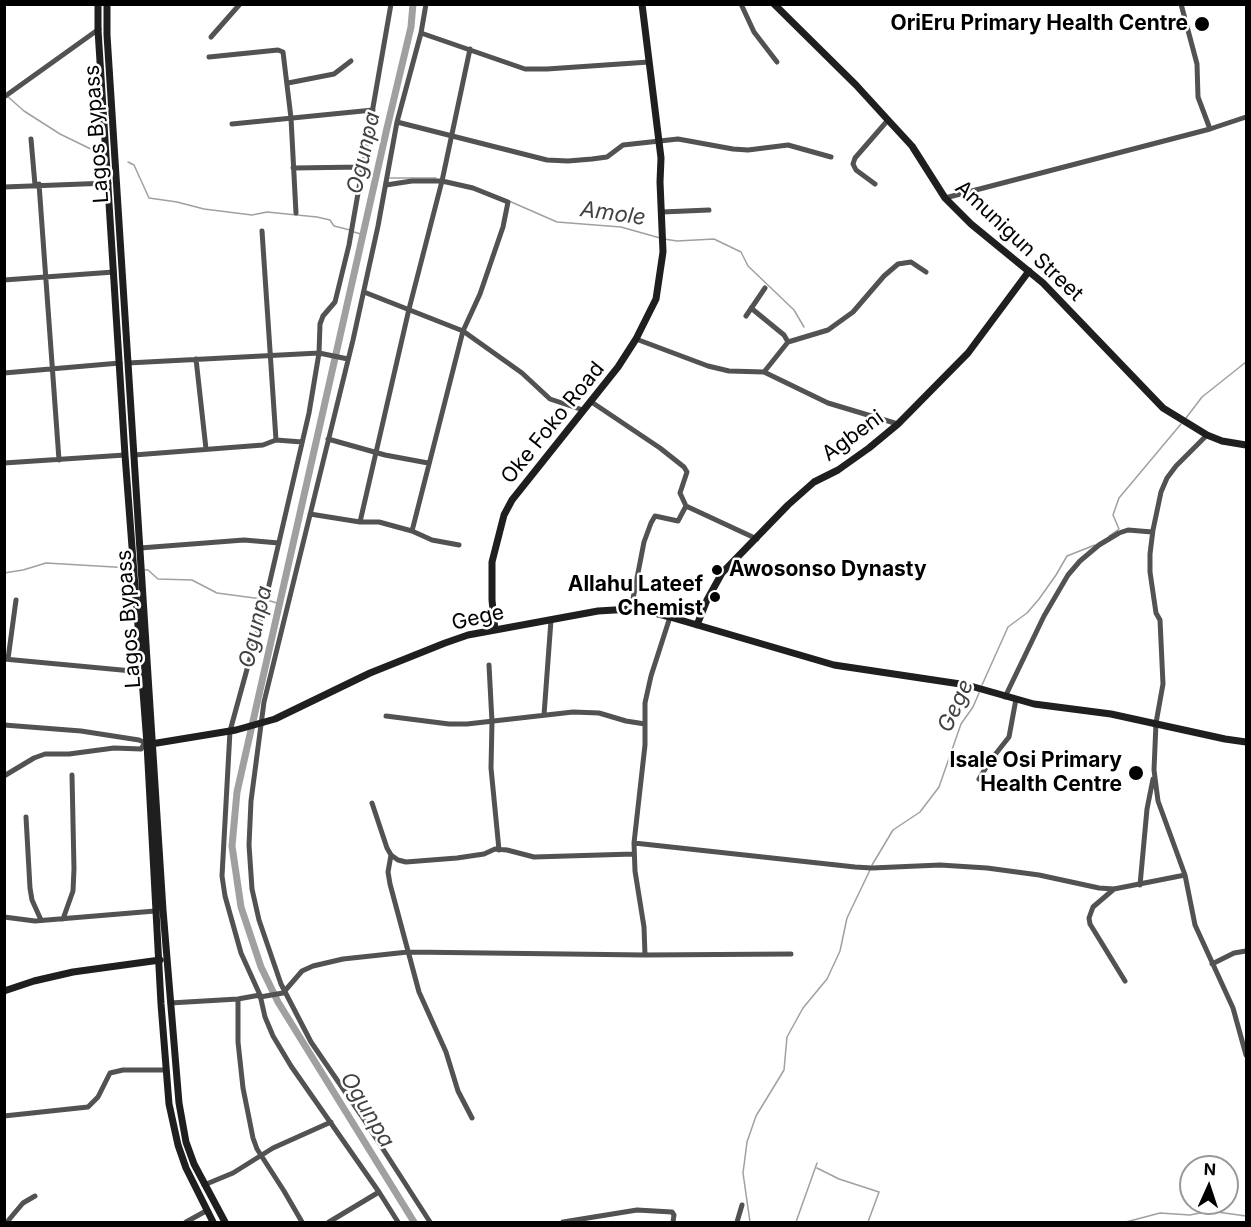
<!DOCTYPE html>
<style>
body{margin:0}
#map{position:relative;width:1251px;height:1227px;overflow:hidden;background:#fff;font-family:Inter,sans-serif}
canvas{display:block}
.frame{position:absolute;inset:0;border:6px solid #000;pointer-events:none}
.north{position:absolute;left:1179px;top:1155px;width:60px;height:60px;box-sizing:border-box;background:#fff;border:2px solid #999;border-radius:50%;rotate:3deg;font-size:16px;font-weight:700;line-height:24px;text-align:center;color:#000}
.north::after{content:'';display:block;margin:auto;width:21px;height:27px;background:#000;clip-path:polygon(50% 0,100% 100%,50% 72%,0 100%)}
</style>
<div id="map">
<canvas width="1251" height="1227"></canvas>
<div class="frame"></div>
<div class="north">N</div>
</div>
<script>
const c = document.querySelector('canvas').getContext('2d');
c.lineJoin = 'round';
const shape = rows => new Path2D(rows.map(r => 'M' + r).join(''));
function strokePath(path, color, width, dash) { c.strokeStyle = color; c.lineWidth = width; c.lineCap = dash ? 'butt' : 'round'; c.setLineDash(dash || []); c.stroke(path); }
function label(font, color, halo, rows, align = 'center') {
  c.font = font + ' Inter,sans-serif'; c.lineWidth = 5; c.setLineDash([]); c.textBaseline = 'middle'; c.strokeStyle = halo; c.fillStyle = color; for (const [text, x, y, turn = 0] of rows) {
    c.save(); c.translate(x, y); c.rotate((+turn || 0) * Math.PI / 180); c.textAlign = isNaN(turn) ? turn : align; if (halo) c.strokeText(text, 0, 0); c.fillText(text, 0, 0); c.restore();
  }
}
const stream = shape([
 [7,96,24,111,60,134,101,154],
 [128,162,134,165,149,198,177,202,204,209,252,215,267,212,317,217,330,220,334,226,350,230],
 [390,178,436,178],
 [509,201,557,222,621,227,660,238],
 [354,232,364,235],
 [664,239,677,241,714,239,741,252,748,266,794,310,804,327],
 [1186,418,1202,397,1246,362],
 [1109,536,1119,529,1113,515,1119,498,1181,424],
 [145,570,148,570,158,579,192,580,217,593,262,599],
 [4,573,23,570,46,563,131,568],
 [267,600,280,604],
 [982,685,1008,627,1027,613,1039,599,1056,575,1067,556,1095,545],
 [872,865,893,830,920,812,939,787,961,724,973,707,979,693],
 [817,1168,839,1179,879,1192,868,1222],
 [750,1222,743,1173,747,1142,756,1116,784,1070,787,1037,803,1008,827,979,840,951,847,918,870,870],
 [796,1222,817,1163],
 [1126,1222,1160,1213,1190,1215,1210,1211,1246,1216]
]);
const canal = shape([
 [413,4,411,27,387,128,237,792,232,846,241,907,261,967,278,1002,414,1222]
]);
const street = shape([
 [391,4,349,245,335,302,323,316,320,324,319,353,309,413,263,611,230,731,222,876,225,896,241,953,260,995,265,1017,273,1036,291,1066,379,1192,398,1222],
 [426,4,421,33,397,122,378,226,353,340,264,702,251,801,249,845,252,889,259,920,281,984,311,1042,361,1115,430,1222],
 [741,4,754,32,777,62],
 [1181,4,1197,64,1198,97,1210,129],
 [421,33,525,69,547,69,649,62],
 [211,37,240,4],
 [209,57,278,50,283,52,291,118,296,213],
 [288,83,334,74,351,61],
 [4,97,99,29],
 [397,122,547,160,568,161,592,159,607,157,623,145,678,139,733,149,748,150,788,145,831,157],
 [232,124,373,110],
 [31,139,35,185],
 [293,168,363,167],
 [39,184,59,460],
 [875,184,856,170,853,164,855,158,888,120],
 [386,185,412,181,442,181,473,188,508,202,503,227,480,294,463,331,412,531],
 [4,187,109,183],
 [945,198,1210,129,1246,117],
 [662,212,709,210],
 [4,280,114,272],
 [364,292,463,331,522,373,550,399,583,410],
 [751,308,784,335,788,342],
 [746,316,765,288],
 [636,339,708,366,729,371,764,372,828,403,898,424],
 [196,359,206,449],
 [128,363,319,353,348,359],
 [764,372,788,342,828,330,853,312,884,276,898,264,911,262,926,272],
 [4,373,120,363],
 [590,401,660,448,684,467,687,472,680,493,686,506,678,521,655,516,651,523,644,542,631,609],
 [1207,435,1176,466,1167,478,1161,492,1153,530,1150,554,1150,572,1156,613,1160,620,1163,684,1156,723,1154,770,1158,801,1185,875,1195,925,1233,1008,1246,1055],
 [328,439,385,455,428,463],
 [276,440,302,442],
 [134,455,263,445,276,440,262,231],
 [4,463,125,455],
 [686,506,757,539],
 [310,514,360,522,379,522,412,531,432,540,459,545],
 [360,522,409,309,442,181,470,49],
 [140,548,244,540,279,543],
 [4,659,143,672],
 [8,659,16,600],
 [489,665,492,722,491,768,499,850],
 [1005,697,1044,616,1068,575,1080,561,1099,545,1119,533,1128,530,1152,532],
 [544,715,551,620],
 [386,716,449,724,467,724,573,712,599,713,626,721,645,724],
 [4,725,81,731,139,740,146,743],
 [4,776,34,758,45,754,69,754,114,748,141,749,145,743],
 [979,779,990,761,1009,737,1016,699],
 [372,803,387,848,391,855,398,860,406,862,457,858,484,854,495,849,507,850,534,857,633,854],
 [26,817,30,888,32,900,41,920],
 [634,843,855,867,872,868,940,865,987,868,1039,875,1099,888,1114,889,1185,875],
 [391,855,388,872,390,884,419,992,446,1052,458,1091,472,1118],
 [1140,885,1147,809,1153,779],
 [1114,889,1093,907,1089,918,1090,924,1125,981],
 [4,917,35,921,155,911],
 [63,919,73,891,74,869,72,775],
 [645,955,644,927,635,871,634,843,645,745,645,703,651,676,670,617],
 [1212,964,1234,953,1246,951],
 [238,999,238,1042,243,1088,253,1138,257,1149,284,1191,302,1222],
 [170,1003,238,999,260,995,260,997,283,993,302,971,313,966,343,959,408,952,645,955,791,954],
 [4,1116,88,1107,98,1097,110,1073,123,1070,166,1070],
 [204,1185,233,1173,273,1148,331,1122],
 [7,1222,23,1203,35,1196],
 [186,1222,206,1211],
 [329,1222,379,1192],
 [563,1222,637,1210,672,1212,674,1215,673,1222],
 [737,1222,742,1205]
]);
const secondary = shape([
 [98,4,98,30,125,455,147,744,161,1004,169,1104,178,1145,186,1168,213,1222],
 [107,4,107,35,163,910,179,1103,186,1142,194,1164,225,1222],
 [774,4,856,85,888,120,912,146,945,198,971,224,1043,283,1163,408,1207,435,1222,441,1246,445],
 [697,625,707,600,722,573,788,505,814,482,838,470,869,448,898,424,968,353,1029,271],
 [495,630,492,600,492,562,504,515,512,500,618,367,636,339,656,299,663,252,660,182,661,158,642,4],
 [151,744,236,730,275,719,370,673,445,643,468,635,598,611,631,609,647,611,670,617,834,665,967,685,1034,704,1111,714,1225,739,1246,742],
 [4,991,34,981,73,972,160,960]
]);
const markers = [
 [1202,24,8,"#000"],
 [717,570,6,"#000"],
 [715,597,6,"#000"],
 [1136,773,8,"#000"]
];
const poiNames = [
 ["OriEru Primary Health Centre",1188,24],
 ["Awosonso Dynasty",729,570,"left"],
 ["Allahu Lateef",703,585],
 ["Chemist",703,609],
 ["Isale Osi Primary",1122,761],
 ["Health Centre",1122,785]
];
const streetNames = [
 ["Lagos Bypass",97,134,-94],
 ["Amunigun Street",1019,241,43],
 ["Oke Foko Road",553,423,-51],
 ["Agbeni",853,436,-36],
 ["Gege",478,618,-13],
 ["Lagos Bypass",129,619,-94]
];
const waterNames = [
 ["Ogunpa",364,153,-77],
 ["Amole",613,214,8],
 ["Ogunpa",256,627,-77],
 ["Gege",956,706,-65],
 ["Ogunpa",367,1110,59]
];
strokePath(stream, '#a0a0a0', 1.5);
strokePath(canal, '#a0a0a0', 7);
strokePath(street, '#525252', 5);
strokePath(secondary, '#1f1f1f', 7);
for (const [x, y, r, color] of markers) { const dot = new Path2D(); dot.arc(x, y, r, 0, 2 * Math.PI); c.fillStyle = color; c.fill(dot); strokePath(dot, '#fff', 2); }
label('bold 21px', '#000', '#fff', poiNames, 'right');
label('21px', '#000', '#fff', streetNames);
label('italic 22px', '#414141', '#fff', waterNames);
</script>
